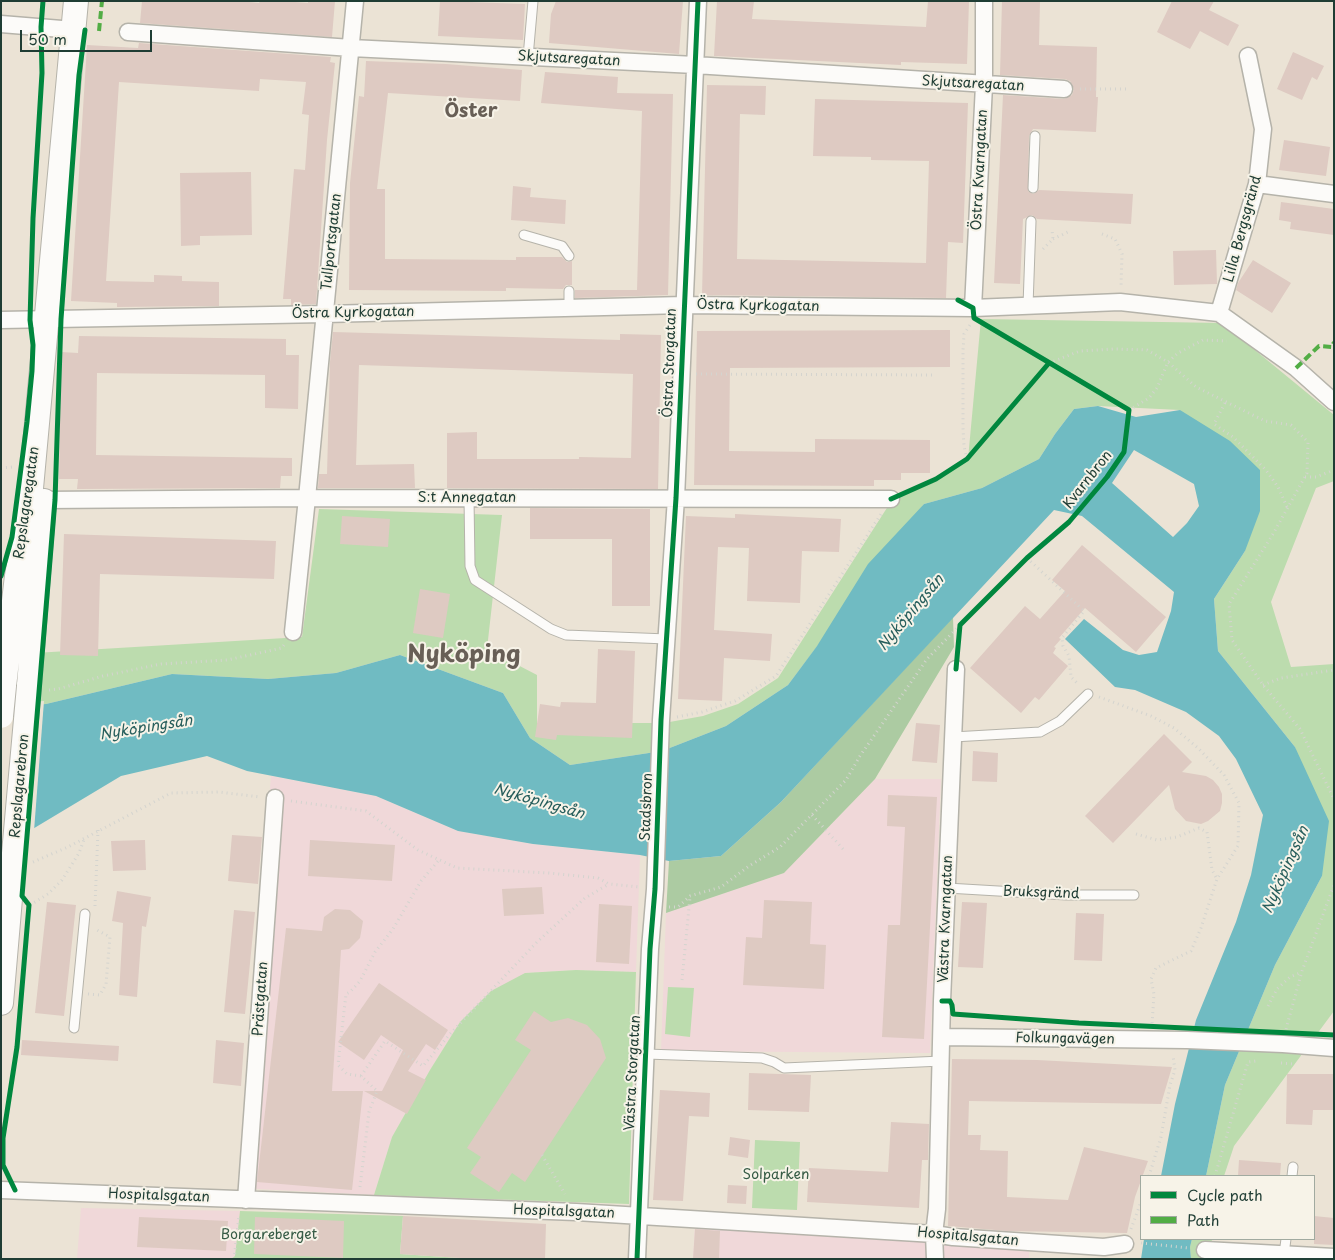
<!DOCTYPE html>
<meta charset="utf-8">
<style>
body{margin:0}
#map{position:relative;width:1335px;height:1260px;overflow:hidden;background:#ebe3d5;font-family:"Playpen Sans",sans-serif}
canvas{display:block}
.frame{position:absolute;inset:0;border:2px solid #1f3d34;pointer-events:none}
.legend{position:absolute;left:1140px;top:1175px;width:175px;height:65px;box-sizing:border-box;background:#f7f3e8;border:1px solid #a1aaa0;margin:0;padding:6px 9px;list-style:none;font-size:15px;color:#1f3d34}
.legend li{display:flex;align-items:center;gap:10px;height:25px}
.legend b{width:25px;border:1px solid #a1aaa0}
.scale{position:absolute;left:20px;top:30px;width:132px;height:22px;box-sizing:border-box;border:2px solid #1f3d34;border-top:0;padding-left:6px;font-size:15px;line-height:18px;white-space:nowrap;color:#1f3d34;-webkit-text-stroke:4px #f7f3e8;paint-order:stroke}
</style>
<div id="map">
<canvas width="1335" height="1260"></canvas>
<div class="frame"></div>
<ul class="legend">
<li><b style="height:6px;background:#00873e"></b>Cycle path</li>
<li><b style="height:6px;background:#52ad45"></b>Path</li>
</ul>
<div class="scale">50 m</div>
</div>
<script>
const c = document.querySelector('canvas').getContext('2d');
c.lineJoin = 'round';
function fill(path, color) { c.fillStyle = color; c.fill(path, 'evenodd'); }
const shape = rows => new Path2D(rows.map(r => 'M' + r).join(''));
function strokePath(path, color, width, dash) { c.strokeStyle = color; c.lineWidth = width; c.lineCap = dash ? 'butt' : 'round'; c.setLineDash(dash || []); c.stroke(path); }
function label(font, color, halo, rows, align = 'center') {
  c.font = font + ' "Playpen Sans",sans-serif'; c.lineWidth = 4; c.setLineDash([]); c.textBaseline = 'middle'; c.strokeStyle = halo; c.fillStyle = color; for (const [text, x, y, turn = 0] of rows) {
    c.save(); c.translate(x, y); c.rotate((+turn || 0) * Math.PI / 180); c.textAlign = isNaN(turn) ? turn : align; if (halo) c.strokeText(text, 0, 0); c.fillText(text, 0, 0); c.restore();
  }
}
const built = shape([
 [271,776,376,796,458,831,533,844,640,855,636,972,576,970,525,973,460,1022,430,1070,392,1137,374,1195,238,1188],
 [875,779,941,779,930,1053,661,1051,666,913,784,873],
 [81,1208,240,1211,235,1256,231,1259,77,1259],
 [695,1223,1030,1234,1029,1259,693,1259]
]);
const green = shape([
 [981,319,1222,323,1334,415,1334,481,1316,488,1271,602,1291,667,1334,664,1334,1011,1234,1146,1224,1176,1206,1176,1225,1085,1275,965,1322,876,1295,747,1218,651,1214,599,1245,551,1180,410,1098,406,1074,409,1055,434,1039,459,982,488,924,504,788,685,726,726,662,751,570,765,530,738,503,693,400,655,336,673,268,679,172,674,46,704,1,707,1,655,302,637,319,509,502,515,487,649,537,675,537,723,664,723,703,716,738,704,778,678,892,500,937,481,968,459],
 [576,970,636,972,629,1204,374,1195,392,1137,430,1070,460,1022,491,991,525,973],
 [668,987,694,988,690,1037,665,1034],
 [755,1140,800,1142,797,1210,752,1208],
 [240,1211,403,1216,400,1254,475,1259,231,1259,235,1256],
 [1192,1239,1212,1239,1210,1259,1191,1259,1190,1247]
]);
const forest = shape([
 [953,617,954,647,875,779,784,873,666,913,669,861,721,856,781,802]
]);
const water = shape([
 [1098,406,1136,417,1180,410,1230,441,1260,470,1260,511,1245,551,1214,599,1218,651,1295,747,1329,821,1322,876,1275,965,1225,1085,1206,1176,1161,1176,1175,1104,1196,1020,1236,922,1251,875,1263,815,1236,759,1219,736,1186,712,1135,690,1115,687,1065,639,1084,619,1123,650,1139,655,1157,652,1171,611,1174,592,1082,516,1054,510,781,802,721,856,669,861,640,855,533,844,458,831,376,796,247,771,207,756,121,776,31,830,1,707,46,704,172,674,268,679,336,673,400,655,503,693,530,738,570,765,662,751,726,726,788,685,817,646,868,564,924,504,982,488,1039,459,1055,434,1074,409],
 [1134,450,1194,484,1199,506,1187,523,1173,537,1112,483],
 [1144,1239,1192,1239,1190,1247,1191,1259,1141,1259]
]);
const pier = shape([
 [44,701,34,831,1,848,1,704]
]);
const building = shape([
 [142,1,239,1,259,3,260,1,283,1,308,3,308,1,335,1,332,37,140,23],
 [440,1,525,4,523,40,438,36],
 [556,1,683,1,679,54,549,43,551,14],
 [717,1,754,1,752,19,926,27,928,1,969,1,967,64,901,62,901,65,714,56],
 [1002,1,1040,1,1039,45,1097,47,1096,97,1098,97,1096,132,1033,129,1029,136,1028,191,1033,194,1039,190,1133,194,1131,224,1037,219,1032,215,1023,219,1020,284,994,283,1003,95,1064,99,1072,95,1074,89,1070,81,1065,79,1000,75],
 [1172,1,1214,1,1209,10,1239,25,1228,46,1200,31,1190,49,1157,32],
 [139,43,331,57,330,62,335,63,327,140,316,304,291,305,291,299,283,299,294,169,305,170,309,115,302,114,306,82,260,79,259,91,119,82,106,281,154,282,154,275,182,276,182,281,219,282,219,306,117,307,117,303,71,301,87,45,138,48],
 [1293,52,1324,66,1317,80,1312,77,1302,100,1277,89],
 [366,61,446,64,522,70,520,101,388,93,377,189,385,189,385,259,516,260,516,257,562,257,567,262,572,261,572,285,566,285,563,289,506,288,506,291,349,290,350,183,359,96,364,97],
 [545,72,618,77,617,93,673,94,668,295,575,298,575,290,637,290,642,111,541,103],
 [707,85,766,86,765,115,740,114,737,259,926,263,929,161,871,160,871,157,813,156,815,99,968,103,963,243,948,242,946,298,702,295],
 [1284,140,1330,147,1326,176,1279,170],
 [251,172,252,235,200,236,200,245,181,246,180,173],
 [513,186,531,188,530,197,566,200,565,224,511,220],
 [1281,202,1334,209,1334,235,1290,229,1291,222,1279,220],
 [1216,250,1217,284,1174,285,1173,251],
 [1253,260,1291,283,1272,313,1236,290,1238,283],
 [950,330,950,367,730,368,729,451,815,452,815,439,930,440,930,473,901,473,901,480,874,480,874,486,694,485,697,331],
 [333,332,620,340,620,334,661,335,658,489,447,488,447,433,477,432,477,459,579,459,579,457,631,458,633,374,359,365,356,465,414,464,415,488,318,488,319,474,327,474,330,362],
 [79,336,286,339,286,355,299,355,298,409,265,408,265,375,97,373,96,455,292,458,292,476,281,476,280,488,77,489,78,479,59,479,61,352,78,353],
 [530,508,650,509,650,606,612,606,612,539,530,539],
 [735,514,841,519,839,552,802,551,800,603,747,601,749,548,718,547,714,630,772,634,770,661,724,658,722,701,678,699,686,516,735,518],
 [342,516,390,519,388,547,340,544],
 [64,534,276,541,274,579,100,574,98,656,60,655],
 [1082,545,1166,617,1136,652,1085,608,1059,638,1061,639,1054,647,1056,648,1053,653,1068,666,1039,700,1035,697,1021,713,970,668,1025,606,1040,619,1065,591,1052,580],
 [420,589,450,594,443,638,413,633],
 [598,649,635,651,632,738,557,735,556,740,535,737,540,704,560,707,561,702,596,703],
 [916,723,940,725,937,763,912,761],
 [1164,734,1192,762,1182,772,1206,776,1213,780,1219,787,1222,794,1222,803,1220,811,1208,821,1201,824,1186,821,1175,809,1169,785,1113,843,1085,816],
 [973,751,998,753,997,782,972,781],
 [888,795,937,797,924,1039,882,1037,888,925,900,925,905,827,887,826],
 [232,835,262,837,258,884,228,881],
 [145,840,146,870,113,871,111,841],
 [310,840,395,845,392,881,308,876],
 [542,887,544,914,504,916,502,889],
 [117,891,151,897,146,927,142,926,137,997,119,995,123,923,112,921],
 [764,900,812,902,810,944,826,945,824,989,743,985,746,937,762,938],
 [47,902,76,905,64,1016,35,1013],
 [962,902,987,903,983,968,958,967],
 [599,904,632,906,629,964,596,962],
 [335,909,350,910,363,921,360,938,349,949,341,950,332,1091,363,1091,352,1190,257,1182,286,928,322,931,324,917],
 [234,910,255,912,245,1014,224,1012],
 [1076,913,1104,914,1102,961,1074,960],
 [379,983,448,1030,435,1050,426,1044,408,1071,426,1080,407,1114,364,1091,382,1091,403,1050,381,1035,364,1060,338,1042],
 [534,1011,551,1022,568,1018,587,1025,600,1039,606,1058,525,1182,512,1173,499,1192,470,1173,481,1157,467,1148,531,1050,515,1040],
 [22,1040,119,1046,118,1061,21,1055],
 [216,1040,244,1043,241,1086,213,1083],
 [952,1059,1037,1060,1172,1067,1161,1104,969,1101,968,1135,981,1135,980,1150,1008,1151,1007,1197,1068,1200,1084,1147,1148,1161,1135,1197,1127,1233,1007,1231,948,1226],
 [749,1073,811,1075,809,1112,748,1110],
 [1287,1074,1334,1074,1334,1110,1313,1110,1312,1125,1286,1124],
 [660,1090,710,1093,709,1117,689,1116,683,1201,653,1200],
 [891,1122,929,1124,928,1160,922,1160,919,1208,807,1202,809,1168,888,1172],
 [730,1137,750,1140,748,1158,728,1155],
 [1239,1160,1281,1163,1280,1176,1238,1176],
 [728,1185,747,1186,746,1204,727,1203],
 [403,1216,546,1224,545,1259,475,1259,400,1254],
 [1314,1216,1334,1218,1334,1245,1314,1244],
 [139,1217,228,1221,226,1251,137,1247],
 [255,1217,344,1221,343,1258,254,1254],
 [695,1229,720,1231,719,1259,693,1259]
]);
const path = shape([
 [1080,89,1127,89],
 [1102,234,1115,239,1122,254,1121,286],
 [1053,239,1068,232],
 [1043,249,1053,239,1052,230],
 [1049,363,1080,351,1114,349,1147,350,1168,362,1178,353,1203,340,1227,341],
 [696,374,932,375],
 [1225,403,1214,424,1233,437,1266,470,1278,487,1287,507],
 [1129,410,1149,398,1157,388,1168,362,1196,387,1265,421,1291,425,1308,442,1307,473,1273,534,1229,604,1232,640,1263,685,1300,729,1334,799],
 [967,459,964,446,963,428,963,351,964,334,970,325],
 [1,468,13,467],
 [1305,477,1316,477,1334,470],
 [1027,558,1084,611,1062,638,1063,646,1069,656,1071,677,1079,685],
 [1263,685,1281,678,1334,670],
 [49,690,58,689,103,676,161,664,227,660,282,648,284,645],
 [1099,697,1151,716,1174,728,1198,748,1224,775,1239,803,1238,846,1217,879,1201,928,1191,951,1156,968,1151,979,1154,994,1152,1025],
 [677,717,702,712,735,701,776,676,881,514],
 [291,801,366,811,418,850,457,868,549,873,598,878,609,884,639,887],
 [812,815,844,850],
 [1136,834,1157,840,1177,837,1199,828,1207,832,1212,870,1217,879],
 [33,862,68,847,171,793,219,792,260,797],
 [30,905,48,894,62,880,79,853,85,837],
 [95,906,98,830],
 [669,907,678,907,690,896,721,887,749,866,780,847,846,780,860,756,927,659,960,625],
 [682,980,690,897],
 [88,994,100,995,106,984,110,937,97,930],
 [1268,1006,1277,989,1290,977,1302,972],
 [1286,1029,1302,971,1334,885],
 [1281,1063,1293,1064],
 [361,1076,347,1074,338,1065,346,994,350,992,360,981,375,952,393,929,421,881,439,860],
 [542,1155,565,1194],
 [1149,1176,1161,1137,1170,1085,1175,1070,1173,1055],
 [1215,1176,1248,1062,1256,1061],
 [360,1187,369,1112,377,1091,361,1076,385,1041,423,1066,450,1034,537,942,585,898,609,884],
 [1131,1229,1141,1202],
 [1141,1243,1189,1248],
 [234,1259,239,1216]
]);
const lane = shape([
 [528,57,533,1],
 [1033,188,1035,136],
 [524,235,562,246,569,256],
 [1028,306,1031,221],
 [569,308,569,291],
 [469,498,470,566,475,580,551,629,566,635,667,639],
 [953,737,1040,732,1060,721,1088,694],
 [947,888,1066,895,1134,895],
 [74,1028,85,914],
 [646,1054,762,1058,774,1062,784,1068,942,1061],
 [1292,1176,1293,1167],
 [1284,1254,1286,1239]
]);
const street = shape([
 [1,24,74,30],
 [128,32,351,48,695,65,1064,89],
 [1257,184,1334,194],
 [973,308,984,85,984,1],
 [1219,313,1257,184,1263,129,1248,56],
 [1,320,325,314,684,305,973,308,1120,302,1219,313,1296,368,1334,402],
 [44,500,307,498,891,499],
 [293,632,307,498,355,1],
 [943,1037,1187,1040,1283,1044,1334,1048],
 [1,1190,576,1212,934,1234,953,1237,1104,1247,1125,1244],
 [246,1200,275,798],
 [1205,1250,1334,1257],
 [637,1259,650,949,655,889,661,720,676,498,698,1],
 [935,1259,934,1234,937,1209,942,1001,956,669]
]);
const secondary = shape([
 [4,686,17,576,30,499,76,1],
 [29,686,44,501],
 [1,1003,11,887]
]);
const secondaryBridge = shape([
 [1,716,4,686],
 [11,887,29,686]
]);
const quiet = shape([
 [99,31,102,1],
 [1296,368,1319,346,1332,347,1334,342]
]);
const cycleway = shape([
 [891,499,936,479,967,459,1049,363],
 [1,576,12,537,27,422,32,371,33,345,30,320,33,218,42,73,41,27,43,1],
 [956,669,960,625,1027,558,1069,522,1107,477,1124,452,1129,410,974,318,973,308,958,300],
 [942,1001,950,1001,952,1005,953,1014,1079,1023,1334,1035],
 [15,1190,3,1165,3,1138,17,1047,29,905,22,896,55,500,61,319,79,75,85,30],
 [637,1259,650,949,655,889,661,720,676,498,698,1]
]);
const streetNames = [
 ["Skjutsaregatan",569,59,3],
 ["Skjutsaregatan",973,84,3],
 ["Östra Kvarngatan",980,170,-87],
 ["Lilla Bergsgränd",1243,229,-75],
 ["Tullportsgatan",332,242,-84],
 ["Östra Kyrkogatan",758,306,1],
 ["Östra Kyrkogatan",353,313,-1],
 ["Östra Storgatan",670,363,-88],
 ["Kvarnbron",1088,480,-52],
 ["S:t Annegatan",467,498],
 ["Repslagaregatan",27,503,-82],
 ["Repslagarebron",20,786,-85],
 ["Stadsbron",647,807,-88],
 ["Bruksgränd",1041,893,2],
 ["Västra Kvarngatan",946,919,-88],
 ["Prästgatan",261,999,-86],
 ["Folkungavägen",1065,1039,1],
 ["Västra Storgatan",633,1073,-87],
 ["Hospitalsgatan",159,1196,2],
 ["Hospitalsgatan",564,1212,2],
 ["Hospitalsgatan",968,1237,5]
];
const parkNames = [
 ["Solparken",776,1175],
 ["Borgareberget",269,1235]
];
const waterNames = [
 ["Nyköpingsån",911,613,-50],
 ["Nyköpingsån",146,728,-9],
 ["Nyköpingsån",539,802,16],
 ["Nyköpingsån",1286,870,-66]
];
const districtNames = [
 ["Öster",471,112]
];
const townNames = [
 ["Nyköping",464,655]
];
fill(built, '#f0d8d9');
fill(green, '#bcdcae');
fill(forest, '#accba2');
fill(water, '#70bbc2');
fill(pier, '#ebe3d5');
fill(building, '#decac2');
strokePath(lane, '#b5b3aa', 11);
strokePath(street, '#b5b3aa', 19);
strokePath(secondary, '#b5b3aa', 26);
strokePath(path, '#d4d4cf', 3, [1, 4]);
strokePath(lane, '#fcfbf9', 9);
strokePath(street, '#fcfbf9', 16);
strokePath(secondary, '#fcfbf9', 24);
strokePath(secondaryBridge, '#b5b3aa', 26, []);
strokePath(secondaryBridge, '#fcfbf9', 24);
strokePath(quiet, '#52ad45', 4, [8, 4]);
strokePath(cycleway, '#00873e', 5);
label('14px', '#1f3d34', '#f7f3e8', streetNames);
label('14px', '#375c46', '#f7f3e8', parkNames);
label('italic 15px', '#275e5c', '#f7f3e8', waterNames);
label('bold 19px', '#685f56', '#f7f3e8', districtNames);
label('bold 24px', '#685f56', '#f7f3e8', townNames);
</script>
